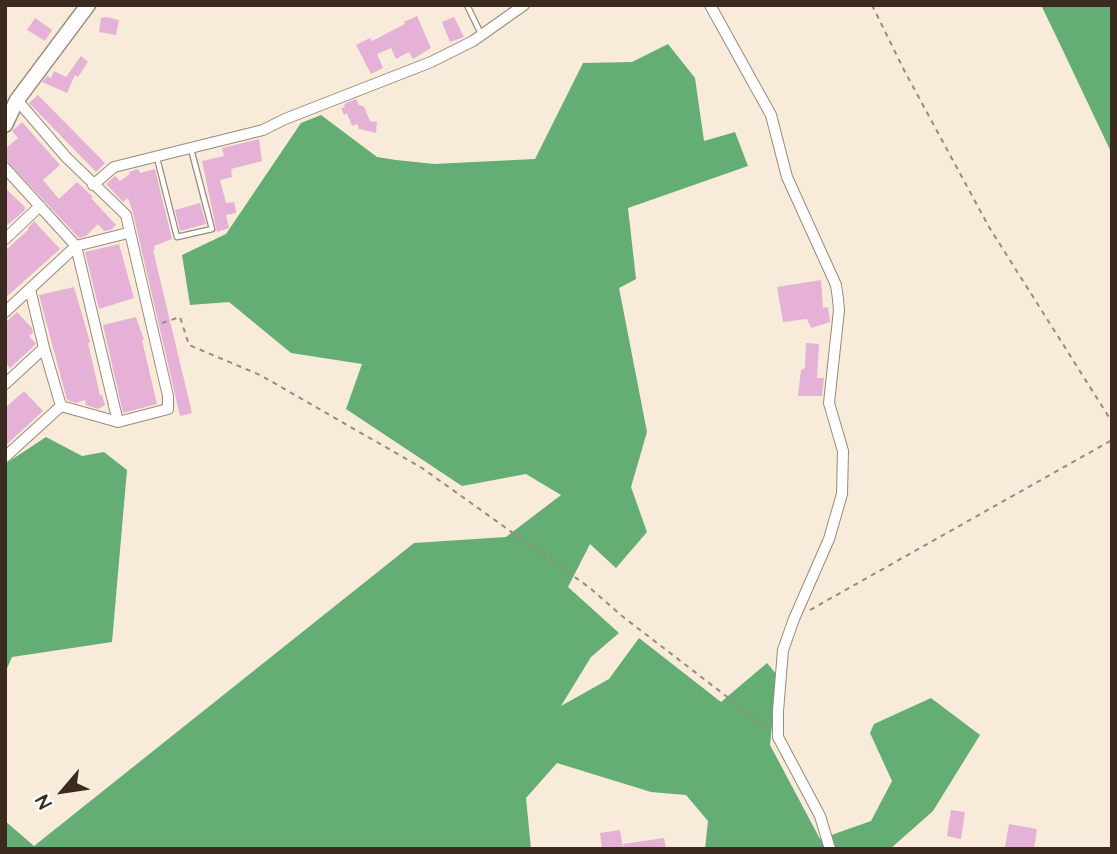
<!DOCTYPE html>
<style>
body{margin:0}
#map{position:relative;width:1117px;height:854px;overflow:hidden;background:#f8ebd9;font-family:"Architects Daughter",sans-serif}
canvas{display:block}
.frame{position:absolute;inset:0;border:7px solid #3b2a1e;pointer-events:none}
.north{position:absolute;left:28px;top:756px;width:70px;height:70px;-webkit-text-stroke:5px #fff;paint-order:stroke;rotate:241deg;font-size:19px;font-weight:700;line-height:28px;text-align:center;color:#3b2a1e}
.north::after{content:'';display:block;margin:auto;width:24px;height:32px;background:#3b2a1e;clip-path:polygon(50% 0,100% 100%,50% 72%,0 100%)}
</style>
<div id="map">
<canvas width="1117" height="854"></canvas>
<div class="frame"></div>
<div class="north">N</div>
</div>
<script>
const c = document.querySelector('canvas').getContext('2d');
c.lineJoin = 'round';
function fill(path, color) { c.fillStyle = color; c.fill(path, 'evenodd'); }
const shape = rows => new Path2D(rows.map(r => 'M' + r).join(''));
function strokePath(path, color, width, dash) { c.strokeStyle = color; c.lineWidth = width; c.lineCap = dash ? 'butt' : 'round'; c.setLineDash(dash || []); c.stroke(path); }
const forest = shape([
 [1041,5,1112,5,1112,154,1057,38],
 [668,44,695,78,704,141,735,132,748,166,628,208,636,279,619,288,647,432,631,487,647,532,616,568,590,544,568,587,619,633,591,657,561,706,609,679,639,638,721,702,767,663,777,675,770,745,820,839,871,821,892,781,870,733,874,724,931,698,980,735,933,811,890,849,705,849,708,821,686,795,651,792,557,763,526,798,531,849,5,849,5,821,34,846,414,543,506,537,561,495,526,474,462,486,346,409,362,364,291,353,229,302,190,305,182,255,226,234,301,123,321,115,377,157,396,160,434,164,535,159,583,63,632,62],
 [46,437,82,456,104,452,127,470,112,642,12,657,5,673,5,464]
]);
const building = shape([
 [417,16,431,48,413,59,409,52,396,59,391,48,377,54,383,68,371,74,356,45,370,38,372,41,405,24,404,22],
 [106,17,119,20,116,35,99,32,101,18],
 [454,17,464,37,450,42,442,22],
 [35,18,52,30,45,41,27,30],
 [81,56,88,62,78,77,75,75,67,93,42,82,47,76,51,78,54,71,66,77],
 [38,95,105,163,96,172,29,103],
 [356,99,359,105,364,107,370,121,377,122,376,133,359,129,357,124,352,126,347,113,344,115,341,108,345,107,344,104],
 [22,122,60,165,43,180,59,199,77,182,93,197,91,198,116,225,111,230,104,231,98,224,86,236,79,238,5,159,5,149,18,138,12,131],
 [259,139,262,161,231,169,232,177,220,180,226,203,234,202,236,210,236,213,226,215,229,228,217,232,202,161,224,156,222,148],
 [138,169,140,173,155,169,172,239,154,246,155,250,153,250,192,413,180,416,133,213,128,198,123,202,106,184,115,176,120,181,130,174,129,172],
 [5,188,25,207,24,211,5,227],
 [200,203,206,224,180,231,175,210],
 [34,221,60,249,5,298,5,251,29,229,28,228],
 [119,244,134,298,99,309,85,252],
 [821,280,823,308,828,307,830,322,811,328,807,319,783,322,777,287],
 [74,287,90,342,88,343,100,395,102,395,105,405,98,409,86,405,85,400,76,403,67,400,39,295],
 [17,312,32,328,33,333,29,336,36,344,10,368,5,362,5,323],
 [136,317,144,340,142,340,157,404,123,413,103,325],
 [806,343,819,344,817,378,824,378,822,396,798,396,801,370,805,368],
 [24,391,43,411,5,446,5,408],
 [951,810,965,812,961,839,947,836],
 [1009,824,1037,829,1034,849,1005,847],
 [620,830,623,849,602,849,600,833],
 [664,838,666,849,624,849,623,844]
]);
const path = shape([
 [872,5,904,70,989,227,1112,422],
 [162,323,180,317,189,345,260,375,422,468,590,588,622,616,769,729],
 [810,610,1112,440]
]);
const lane = shape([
 [467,5,481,34],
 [157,158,177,237,212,229,191,149]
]);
const street = shape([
 [710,5,771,115,787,177,836,285,838,299,839,310,829,403,843,451,842,494,829,539,794,619,783,650,778,711,778,737,820,816,830,849],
 [5,168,76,246,118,422],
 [93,185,114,167,263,130,285,119,431,62,473,41,524,5],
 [5,239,40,206],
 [5,312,76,246,128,233],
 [44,348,61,406],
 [5,384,44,348,30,289],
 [5,457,61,406,118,422,168,409,168,396,126,215,66,157,17,100]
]);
const secondary = shape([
 [5,125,17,100,88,5]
]);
fill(forest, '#64ad74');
fill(building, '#e5b1d6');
strokePath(lane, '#9a8a7c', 7);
strokePath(street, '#9a8a7c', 12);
strokePath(secondary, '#9a8a7c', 17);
strokePath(path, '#9a8a7c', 2, [5, 5]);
strokePath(lane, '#fff', 4.5);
strokePath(street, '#fff', 10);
strokePath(secondary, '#fff', 14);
</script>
